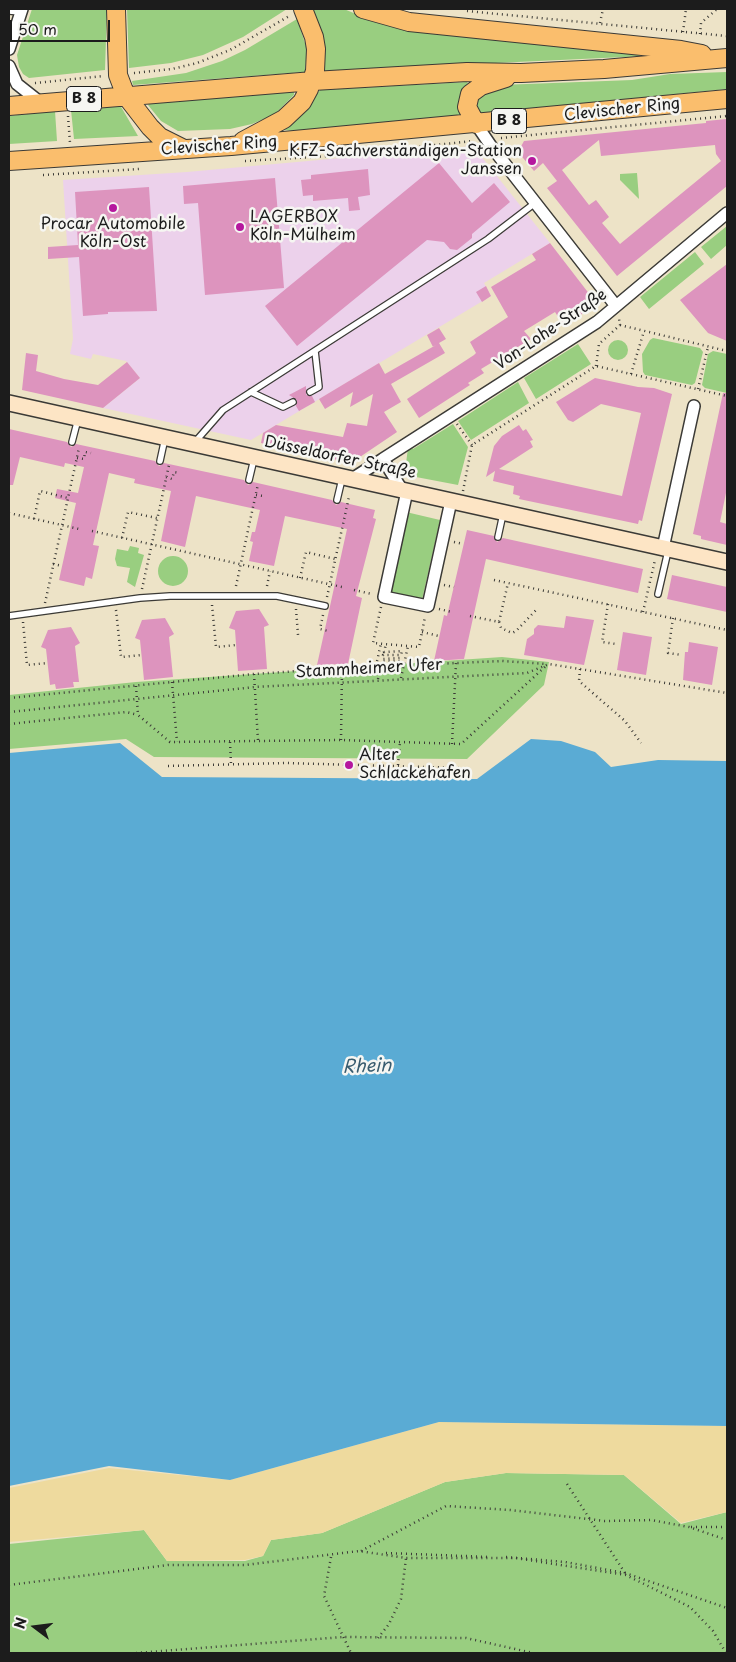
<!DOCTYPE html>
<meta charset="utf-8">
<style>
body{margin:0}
#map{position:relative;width:736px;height:1662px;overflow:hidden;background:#ede3c7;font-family:"Playpen Sans",sans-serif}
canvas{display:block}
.frame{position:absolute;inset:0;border:10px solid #1c1c1c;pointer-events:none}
.north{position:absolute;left:10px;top:1602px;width:50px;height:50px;-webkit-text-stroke:4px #f6f6f2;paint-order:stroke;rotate:285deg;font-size:14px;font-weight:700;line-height:20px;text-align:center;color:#1c1c1c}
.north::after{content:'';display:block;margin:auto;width:18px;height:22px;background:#1c1c1c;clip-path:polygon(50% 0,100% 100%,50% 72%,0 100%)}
.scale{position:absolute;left:10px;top:20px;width:100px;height:22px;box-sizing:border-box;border:2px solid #1c1c1c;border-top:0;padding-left:6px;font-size:15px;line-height:18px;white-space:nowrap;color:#1c1c1c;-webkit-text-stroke:4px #f6f6f2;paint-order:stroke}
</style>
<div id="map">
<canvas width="736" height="1662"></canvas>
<div class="frame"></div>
<div class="north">N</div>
<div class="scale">50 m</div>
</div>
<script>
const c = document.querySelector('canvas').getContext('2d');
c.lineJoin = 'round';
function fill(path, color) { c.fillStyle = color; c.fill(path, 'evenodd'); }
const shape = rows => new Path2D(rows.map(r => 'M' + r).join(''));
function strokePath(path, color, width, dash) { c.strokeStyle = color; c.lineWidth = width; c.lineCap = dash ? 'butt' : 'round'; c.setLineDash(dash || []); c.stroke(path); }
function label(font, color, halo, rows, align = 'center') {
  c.font = font + ' "Playpen Sans",sans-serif'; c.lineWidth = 5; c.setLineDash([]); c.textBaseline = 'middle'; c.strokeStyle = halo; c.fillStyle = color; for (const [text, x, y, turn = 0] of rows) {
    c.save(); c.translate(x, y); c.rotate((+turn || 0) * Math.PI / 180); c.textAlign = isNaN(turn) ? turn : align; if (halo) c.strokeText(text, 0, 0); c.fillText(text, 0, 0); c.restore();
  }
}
const built = shape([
 [473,146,550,243,484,283,491,296,251,440,103,408,140,378,126,361,93,354,91,359,70,354,73,339,63,180,187,172]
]);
const green = shape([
 [32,9,107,9,105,70,29,78,23,74,19,67,17,55],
 [127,9,287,9,243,37,203,55,171,63,129,68],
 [313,9,344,9,370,20,646,56,324,71,323,36],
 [297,19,307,49,305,72,133,85,132,81,186,73,222,61,245,50],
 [727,72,727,89,479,114,476,112,475,99,500,85,632,80,670,74],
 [467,82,469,85,463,115,296,131,284,130,304,112,320,90],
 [294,92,294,95,275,114,252,124,230,129,178,131,161,121,148,105,150,103],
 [120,105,138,136,74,139,71,110],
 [55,111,57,141,9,144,9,116],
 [637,173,639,199,620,180,620,174],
 [727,226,727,245,711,259,701,247],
 [695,252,704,264,649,309,640,297],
 [653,338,700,348,703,352,695,383,692,385,645,375,643,372,642,354,650,340],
 '608 350a10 10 0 1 1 20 0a10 10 0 1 1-20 0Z',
 [578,344,591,364,536,399,524,378],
 [713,351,727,354,727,393,705,388,702,385,708,354],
 [518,382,529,403,471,440,458,421],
 [453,424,468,447,458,485,416,477,405,471,408,448,411,446,413,449],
 [406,512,440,520,422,600,388,592],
 [130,546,139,548,138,553,144,555,135,587,127,582,130,568,117,566,115,559,117,549,128,551],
 '158 571a15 15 0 1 1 30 0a15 15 0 1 1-30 0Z',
 [502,657,549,662,544,685,467,759,154,757,126,739,9,749,9,695,136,682],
 [506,1473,624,1475,681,1524,727,1512,727,1653,9,1653,9,1544,144,1530,167,1561,245,1561,263,1556,271,1540,322,1533,445,1482]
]);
const sand = shape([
 [439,1422,727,1426,727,1512,681,1523,624,1475,506,1473,445,1482,322,1533,271,1540,263,1556,245,1560,167,1561,144,1530,9,1542,9,1488,109,1468,230,1480]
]);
const water = shape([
 [531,739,561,741,595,752,611,767,658,760,727,761,727,1426,439,1422,230,1480,109,1466,9,1486,9,753,120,743,162,777,477,779]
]);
const building = shape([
 [727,119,727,186,617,276,547,188,557,181,543,163,534,171,518,152,524,141,706,123,706,121],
 [599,140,601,156,715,145,716,154,721,161,620,244,602,223,609,217,596,200,589,205,562,170],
 [439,163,472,203,494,183,510,202,472,234,472,238,457,250,450,249,444,242,427,240,297,346,265,306],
 [368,169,370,195,358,197,360,210,349,211,348,198,313,201,313,195,303,196,301,180,311,179,311,175],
 [275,178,284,288,205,295,198,203,184,204,183,186],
 [149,187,157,311,108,312,108,314,83,316,79,257,48,259,48,247,78,245,75,192],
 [550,243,597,304,564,326,555,312,524,331,531,339,481,369,484,373,468,383,470,385,419,418,407,399,474,355,476,353,470,342,508,317,491,287,536,260,532,254],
 [727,264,727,341,708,333,680,300],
 [486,286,491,296,482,302,476,292],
 [439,328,446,339,439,343,445,353,391,384,401,402,384,412,397,432,351,463,261,443,263,433,276,425,343,437,347,423,367,426,373,394,350,407,353,392,325,409,319,399,379,363,385,374,436,345,433,347,427,335],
 [26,353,38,355,36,371,64,379,98,385,127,362,140,378,103,408,22,390],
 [595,378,638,387,654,388,672,394,642,521,639,520,638,524,519,499,520,496,513,494,514,486,493,481,495,471,486,477,494,446,502,436,519,425,523,431,526,429,533,440,530,441,533,447,499,469,622,496,641,413,601,404,573,422,568,420,556,402],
 [306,386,306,395,312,396,315,402,299,411,296,406,297,400,289,395],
 [723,393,727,393,727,488,720,522,727,524,727,545,701,539,701,536,693,534],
 [9,429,67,442,71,447,76,444,155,461,159,466,164,463,244,480,248,485,253,482,332,500,336,505,341,502,375,510,373,518,376,519,356,596,362,598,348,664,317,665,347,529,285,516,274,566,249,561,253,542,250,541,252,532,255,532,260,510,196,496,185,547,161,541,171,491,134,483,135,479,109,473,93,545,99,546,92,579,86,577,84,586,59,580,76,503,55,498,57,489,78,493,84,467,65,463,64,467,20,457,13,485,9,485],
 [467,530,494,536,497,542,503,538,643,569,638,593,486,559,464,659,434,661,444,615,447,616],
 [672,575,727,587,727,612,667,599],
 [259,609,269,625,264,627,267,669,238,671,235,630,229,628,236,611],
 [566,616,594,620,584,665,524,655,527,639,534,634,534,629,538,625,564,628],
 [165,618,174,634,169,637,173,677,144,680,140,640,135,638,142,620],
 [71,627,80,643,75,646,79,682,73,682,74,687,56,689,55,684,50,685,46,649,41,647,48,630],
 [623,632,652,637,646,675,617,670],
 [689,642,718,647,712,685,683,680,685,652,688,652]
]);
const path = shape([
 [467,11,727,36],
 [600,23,603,9],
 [683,32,686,9],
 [700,34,701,23,717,9],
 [134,73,172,69,197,63,230,50,291,15],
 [35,83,104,76],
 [68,116,70,143],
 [501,138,727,116],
 [245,161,330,156,473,141],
 [43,175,139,169],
 [620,325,727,351],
 [596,366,599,344,620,325,619,319],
 [631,374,644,331],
 [698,389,708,347],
 [457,424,472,445],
 [77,458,84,459,85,452,91,453],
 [166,477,172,479,174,472,180,473],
 [463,491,472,445,596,366,727,396],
 [256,495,263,496],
 [9,513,79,529],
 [34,519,40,491,68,498],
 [92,531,342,587],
 [122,538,128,512,157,518],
 [454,542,463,544],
 [53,564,62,566],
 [300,578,306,552,335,559],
 [494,580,727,630],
 [444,585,454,587],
 [236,586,258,484],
 [267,586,270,571],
 [142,589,169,465],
 [354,590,372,594],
 [327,597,349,497],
 [45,603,79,448],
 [608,604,602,642,616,644],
 [212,605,216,647,236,645],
 [381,607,373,643,419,647,425,617],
 [296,609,298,635],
 [439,609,452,612],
 [116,610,121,657,142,655],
 [643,612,655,560],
 [323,615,320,629,328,631],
 [470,616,499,622,508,583],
 [673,618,668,653,682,655],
 [23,622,27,665,48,663],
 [499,622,501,628,512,633,516,631,537,609],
 [422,632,439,636],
 [376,666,381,643],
 [580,669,579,681,625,721,641,743],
 [254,674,258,741],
 [401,678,408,646],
 [378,679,382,661,400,661,400,658,383,659,383,655,401,655,402,651,384,652,386,644],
 [172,682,177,742],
 [136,686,138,715,170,742,341,740,461,744,547,665],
 [9,698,254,674,342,668,502,661,547,664],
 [9,712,255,687,527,673,549,664,727,693],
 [9,724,126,712,138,715],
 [341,740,342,668],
 [230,742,231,764],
 [452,744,456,663],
 [398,765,400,742],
 [168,766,285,763,461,768],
 [567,1484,625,1573],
 [691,1527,727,1527],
 [361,1551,446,1506,510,1510,605,1521,651,1520,689,1527,727,1540],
 [386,1553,490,1557],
 [331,1557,324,1596,351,1653],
 [506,1557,565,1562,625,1573,727,1608],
 [9,1585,168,1565,245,1565,359,1551,406,1558,515,1558,626,1575,690,1607,713,1631,726,1653],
 [378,1638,389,1624,401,1599,406,1558],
 [136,1653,343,1637,466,1638,533,1653]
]);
const lane = shape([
 [9,11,21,12],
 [251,392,283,407,293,402],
 [310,392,319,387,315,351],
 [72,442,78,419],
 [195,442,223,410,488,239,535,203],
 [160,461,165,438],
 [249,480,254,459],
 [337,500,342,479],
 [498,537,503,514],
 [658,594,668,551],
 [9,616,140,598,170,596,277,596,325,606]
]);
const street = shape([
 [9,49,22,9],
 [9,66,17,84,41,103],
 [476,124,491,146,616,306],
 [352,479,383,459],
 [402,490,383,459,597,322,727,213],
 [407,491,384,597,428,606,451,501],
 [663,548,694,406]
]);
const secondary = shape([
 [9,403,727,562]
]);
const primary = shape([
 [116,9,118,75,126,96,150,127,160,137,184,149],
 [363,9,409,22,681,50,702,54],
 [9,106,313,81,467,72,521,73,604,69,727,58],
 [476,124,467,107,470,94,481,86,506,78],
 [243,141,284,119,302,102,309,89,315,71,316,49,314,37,303,9],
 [9,161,231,146,727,99]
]);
const markers = [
 [532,161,5,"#b5179e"],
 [113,208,5,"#b5179e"],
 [240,227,5,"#b5179e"],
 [349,765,5,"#b5179e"]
];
const shields = [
 [84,99,35],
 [509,121,35]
];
const shieldNames = [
 ["B 8",84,99],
 ["B 8",509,121]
];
const streetNames = [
 ["Clevischer Ring",622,110,-6],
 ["Clevischer Ring",219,146,-4],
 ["Von-Lohe-Straße",551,330,-34],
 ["Düsseldorfer Straße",340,458,12],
 ["Stammheimer Ufer",369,669,-3]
];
const poiNames = [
 ["KFZ-Sachverständigen-Station",522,152,"right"],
 ["Janssen",522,170,"right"],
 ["LAGERBOX",250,218],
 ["Köln-Mülheim",250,236],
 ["Procar Automobile",113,225,"center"],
 ["Köln-Ost",113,243,"center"],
 ["Alter",359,756],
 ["Schlackehafen",359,774]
];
const waterNames = [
 ["Rhein",367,1067,-2]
];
fill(built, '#ecd1eb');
fill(green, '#99ce80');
fill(sand, '#eeda9e');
fill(water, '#5aabd4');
fill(building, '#dd94be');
strokePath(lane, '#3b3a36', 8);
strokePath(street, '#3b3a36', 14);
strokePath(secondary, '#3b3a36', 18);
strokePath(primary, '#3b3a36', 20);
strokePath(path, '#3b3a36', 2.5, [1, 4]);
strokePath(lane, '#fff', 5.5);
strokePath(street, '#fff', 11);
strokePath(secondary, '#fde5c5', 15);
strokePath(primary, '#fabe6d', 18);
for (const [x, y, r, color] of markers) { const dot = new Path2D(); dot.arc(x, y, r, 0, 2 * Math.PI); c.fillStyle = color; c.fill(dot); strokePath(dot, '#f6f6f2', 2); }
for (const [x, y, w] of shields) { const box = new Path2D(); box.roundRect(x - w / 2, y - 12.5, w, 25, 4); c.fillStyle = '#f6f6f2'; c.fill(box); strokePath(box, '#1c1c1c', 1); }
label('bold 15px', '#1c1c1c', null, shieldNames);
label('16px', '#1c1c1c', '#f6f6f2', streetNames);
label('16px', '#1c1c1c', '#f6f6f2', poiNames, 'left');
label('italic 18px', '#385c6f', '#f6f6f2', waterNames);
</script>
